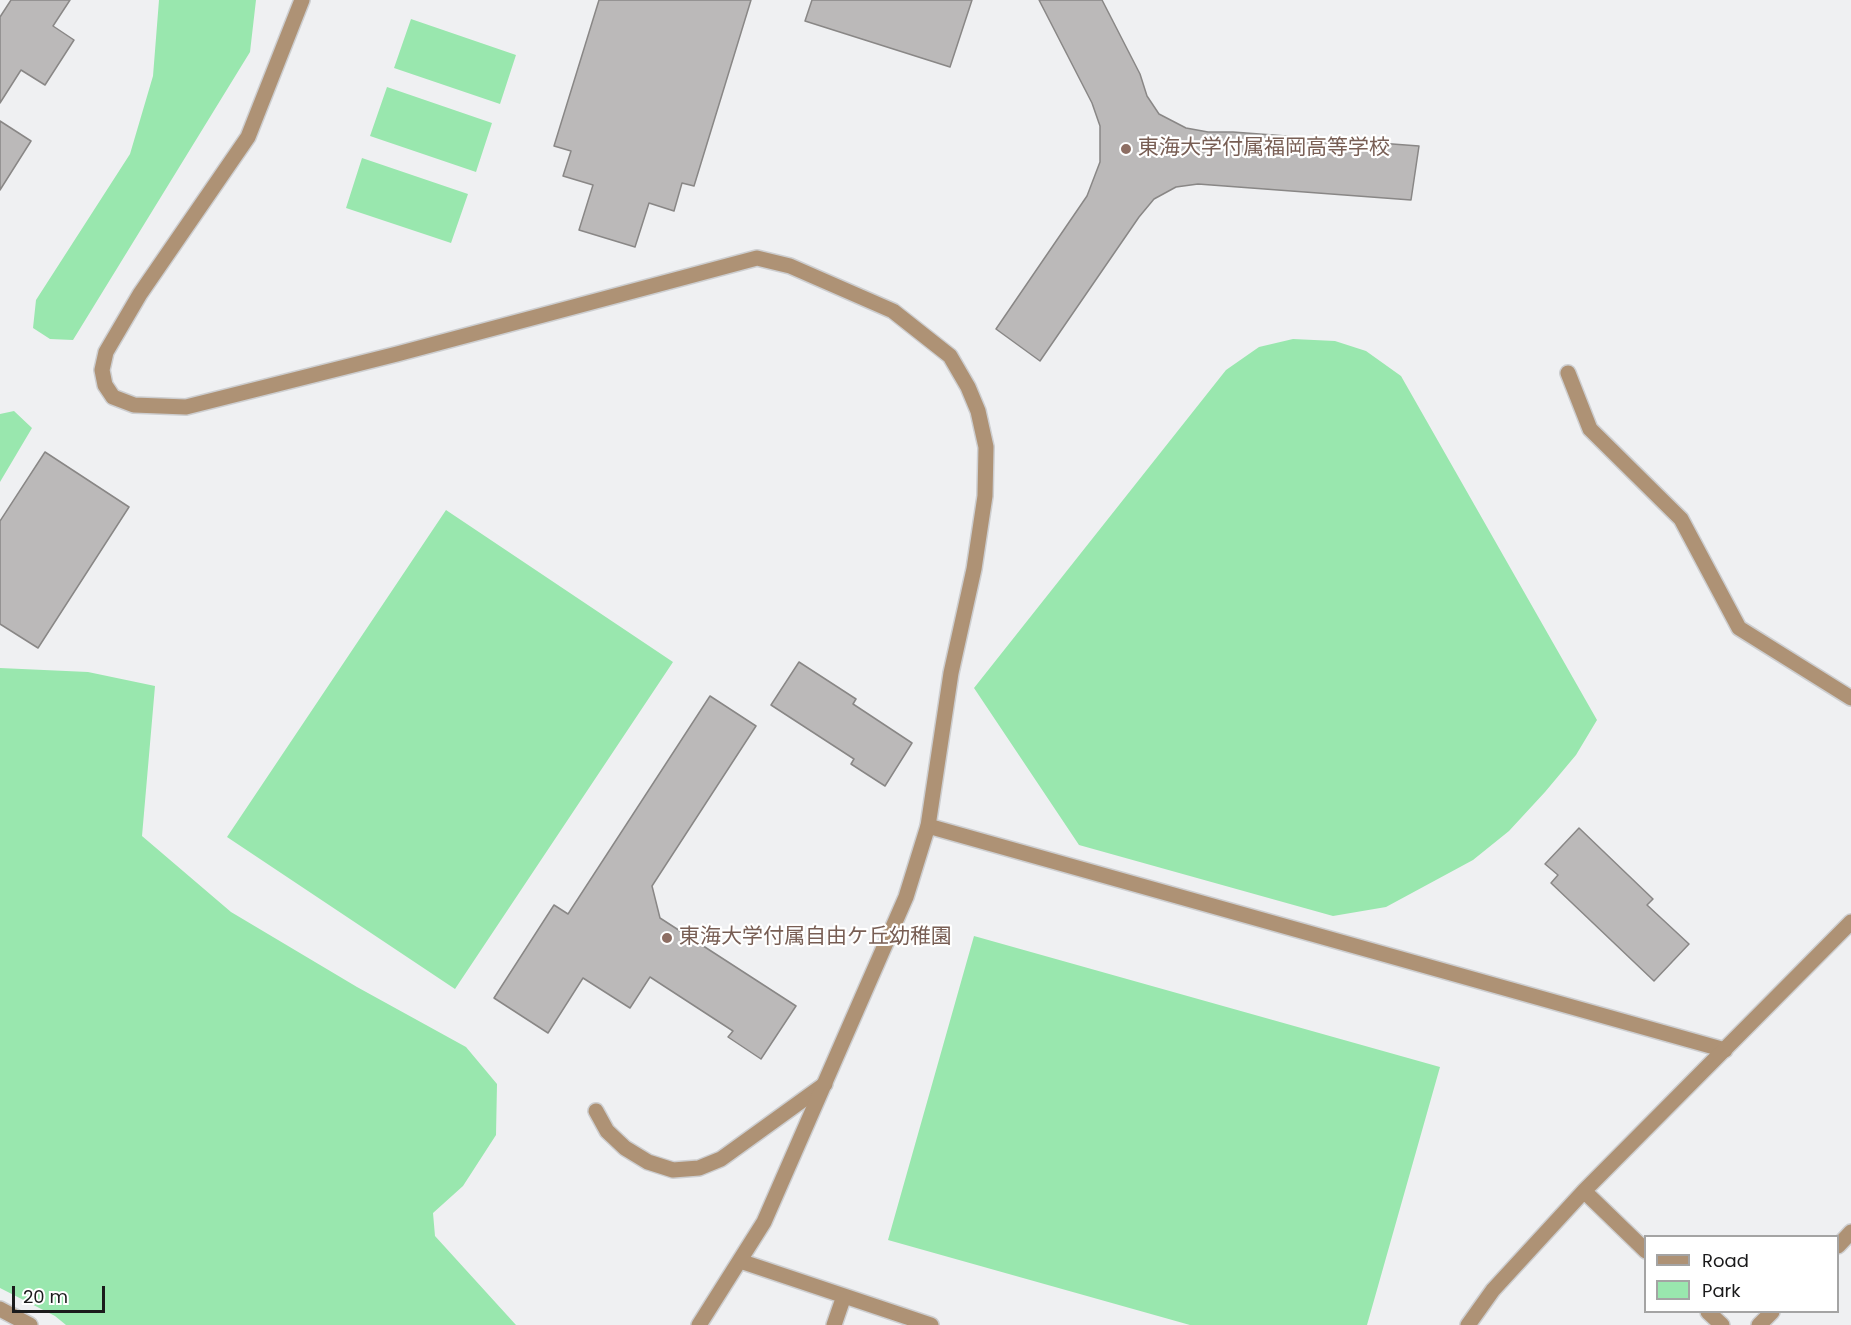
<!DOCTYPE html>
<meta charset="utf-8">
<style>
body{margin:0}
#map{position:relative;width:1851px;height:1325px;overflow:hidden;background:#eff0f2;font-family:Poppins,sans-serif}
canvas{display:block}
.legend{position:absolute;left:1644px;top:1235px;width:195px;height:78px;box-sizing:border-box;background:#fff;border:2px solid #a4a4a4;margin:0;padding:8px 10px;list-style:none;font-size:18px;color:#1b1b1c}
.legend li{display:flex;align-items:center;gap:12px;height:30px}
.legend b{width:30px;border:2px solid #a4a4a4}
.scale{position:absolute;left:12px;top:1286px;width:93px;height:27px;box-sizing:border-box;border:3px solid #1b1b1c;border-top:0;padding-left:8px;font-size:18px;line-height:21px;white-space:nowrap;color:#1b1b1c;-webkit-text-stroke:4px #fff;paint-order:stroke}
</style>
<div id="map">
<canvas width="1851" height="1325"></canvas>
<ul class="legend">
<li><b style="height:8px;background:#ae9275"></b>Road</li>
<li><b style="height:16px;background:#99e7ae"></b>Park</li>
</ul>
<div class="scale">20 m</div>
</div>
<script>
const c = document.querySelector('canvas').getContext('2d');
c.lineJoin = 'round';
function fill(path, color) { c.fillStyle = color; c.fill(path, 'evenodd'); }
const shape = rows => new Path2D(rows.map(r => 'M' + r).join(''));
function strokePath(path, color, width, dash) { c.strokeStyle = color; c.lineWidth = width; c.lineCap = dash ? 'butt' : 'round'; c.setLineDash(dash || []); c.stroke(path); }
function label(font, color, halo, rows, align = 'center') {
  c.font = font + ' Poppins,"Noto Sans JP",sans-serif'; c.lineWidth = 4.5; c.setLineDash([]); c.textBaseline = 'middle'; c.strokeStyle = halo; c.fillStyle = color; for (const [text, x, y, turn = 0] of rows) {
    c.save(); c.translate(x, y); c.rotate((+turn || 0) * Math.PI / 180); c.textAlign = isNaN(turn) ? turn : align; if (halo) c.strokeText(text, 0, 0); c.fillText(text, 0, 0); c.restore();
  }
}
const green = shape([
 [159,0,256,0,250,52,73,340,50,339,33,328,36,300,130,154,153,76],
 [411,19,516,55,500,104,394,68],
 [387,87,492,123,476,172,370,136],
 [362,158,468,194,451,243,346,208],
 [1293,339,1335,341,1366,351,1401,376,1597,720,1576,755,1545,792,1509,831,1473,860,1386,907,1333,916,1079,845,974,688,1226,370,1259,347],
 [14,411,32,428,0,482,0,414],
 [446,510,673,662,455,989,227,837],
 [0,668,88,672,155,686,142,836,231,912,357,987,466,1047,497,1084,496,1135,463,1186,433,1213,435,1236,516,1325,66,1325,55,1316,0,1288],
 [974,936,1440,1067,1367,1325,1190,1325,888,1240]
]);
const building = shape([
 [11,0,70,0,53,26,74,40,45,85,21,70,0,103,0,17,11,0],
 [599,0,751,0,694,186,682,183,674,211,649,203,635,247,579,230,593,185,563,176,571,151,554,146,599,0],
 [812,0,972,0,950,67,805,21,812,0],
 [1039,0,1102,0,1140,74,1147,96,1159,114,1186,128,1208,132,1233,132,1419,146,1411,200,1198,184,1176,187,1154,199,1139,217,1040,361,996,329,1087,196,1100,162,1100,126,1092,103,1039,0],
 [0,121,31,141,0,190,0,121],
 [45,452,129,507,38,648,0,624,0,521,45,452],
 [799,662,856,699,853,704,912,743,885,786,851,764,854,759,771,705,799,662],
 [710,696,756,726,652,886,660,918,796,1006,761,1059,728,1037,733,1031,650,977,630,1008,583,978,548,1033,494,998,554,905,568,914,710,696],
 [1579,828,1653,899,1647,905,1689,944,1654,981,1551,883,1558,875,1545,864,1579,828]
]);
const service = shape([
 [928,826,1725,1050],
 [596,1111,607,1131,625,1148,648,1162,673,1170,699,1168,721,1159,825,1084]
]);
const minor = shape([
 [302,0,248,137,140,294,106,352,102,370,105,385,113,397,134,405,186,407,397,354,757,258,790,266,893,311,950,356,968,387,978,411,986,447,985,496,974,569,951,673,928,826,906,897,764,1222,699,1325],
 [1568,373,1590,429,1681,519,1739,628,1851,698],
 [1584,1191,1646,1251],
 [1838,1246,1851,1232],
 [740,1261,931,1325],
 [0,1309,30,1325],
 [1708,1312,1722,1325],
 [834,1325,844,1296],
 [1468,1325,1493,1290,1584,1191,1851,922],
 [1759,1325,1772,1312]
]);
const markers = [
 [1126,149,6,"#8d6e63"],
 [667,938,6,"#8d6e63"]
];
const educationNames = [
 ["東海大学付属福岡高等学校",1138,149],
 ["東海大学付属自由ケ丘幼稚園",679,938]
];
fill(green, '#99e7ae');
fill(building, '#bbb9b9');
strokePath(building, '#898786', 1.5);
strokePath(service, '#cdced0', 18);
strokePath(minor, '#cdced0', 18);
strokePath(service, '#ae9275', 15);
strokePath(minor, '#ae9275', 15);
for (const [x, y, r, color] of markers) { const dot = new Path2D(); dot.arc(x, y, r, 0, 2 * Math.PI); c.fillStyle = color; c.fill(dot); strokePath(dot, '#fff', 2); }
label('21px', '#785e54', '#fff', educationNames, 'left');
</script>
